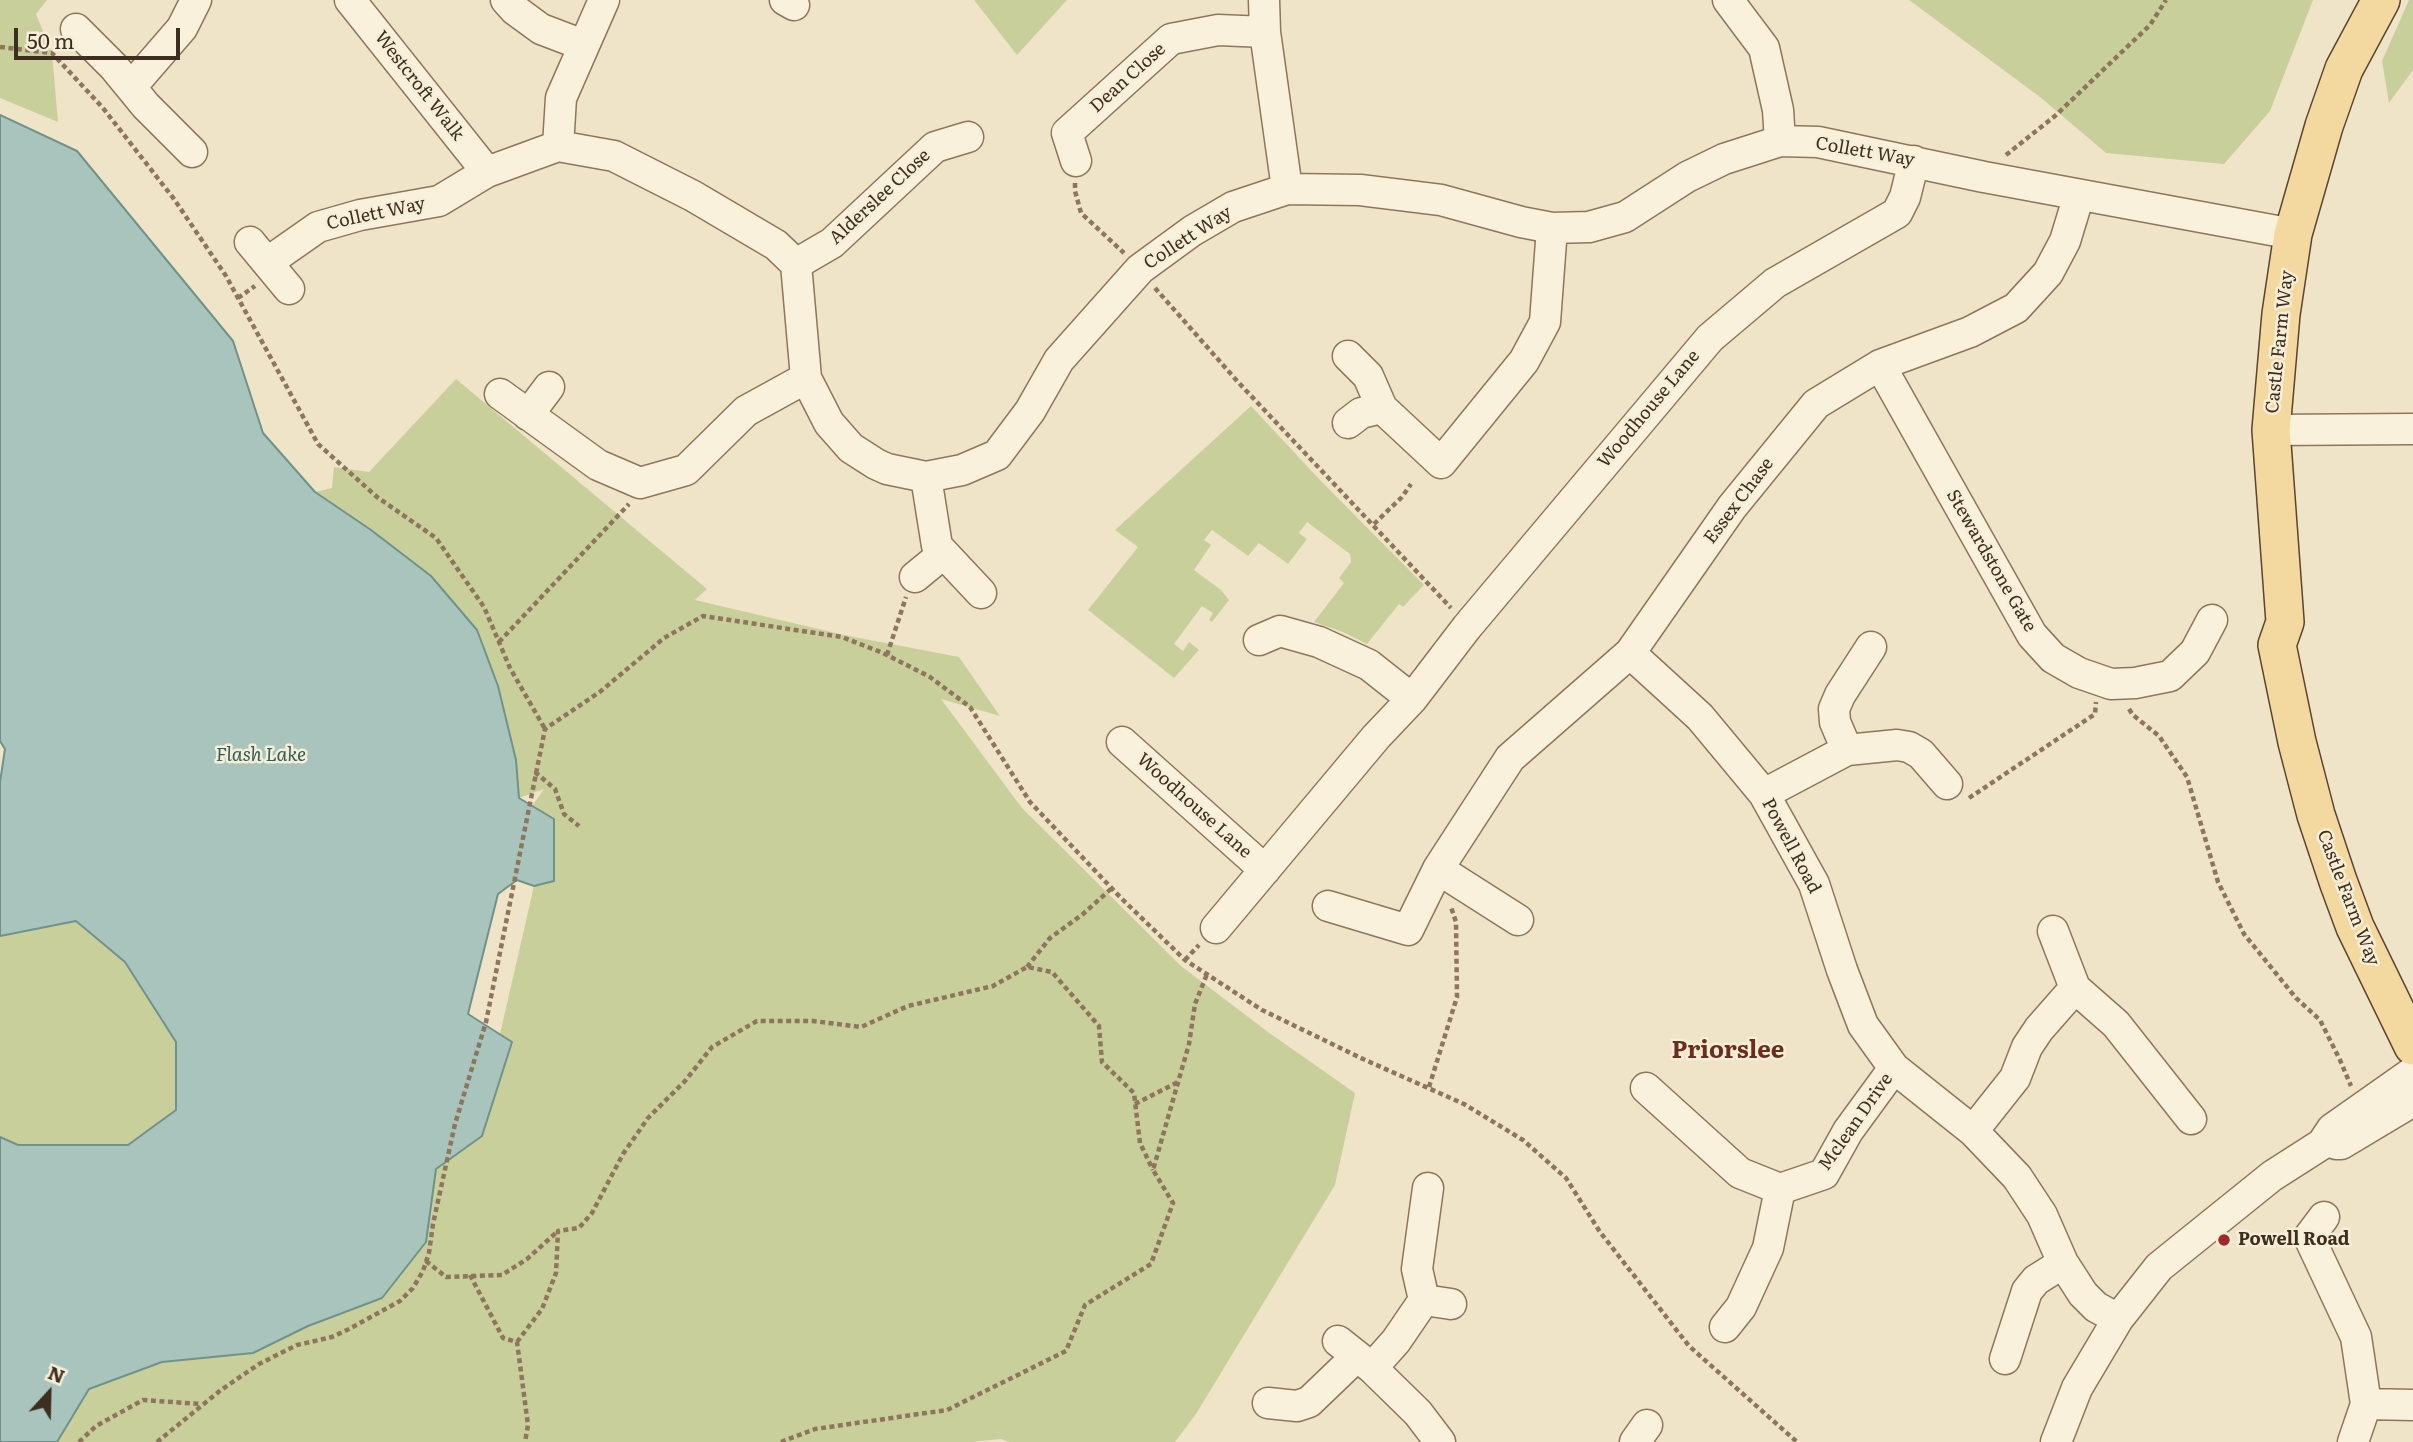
<!DOCTYPE html>
<style>
body{margin:0}
#map{position:relative;width:2413px;height:1442px;overflow:hidden;background:#f0e4c8;font-family:Literata,serif}
canvas{display:block}
.north{position:absolute;left:14px;top:1358px;width:70px;height:70px;-webkit-text-stroke:5px #f7eed8;paint-order:stroke;rotate:22deg;font-size:19px;font-weight:700;line-height:28px;text-align:center;color:#3d2e20}
.north::after{content:'';display:block;margin:auto;width:24px;height:32px;background:#3d2e20;clip-path:polygon(50% 0,100% 100%,50% 72%,0 100%)}
.scale{position:absolute;left:14px;top:28px;width:166px;height:32px;box-sizing:border-box;border:4px solid #3d2e20;border-top:0;padding-left:9px;font-size:21px;line-height:24px;white-space:nowrap;color:#3d2e20;-webkit-text-stroke:5px #f7eed8;paint-order:stroke}
</style>
<div id="map">
<canvas width="2413" height="1442"></canvas>
<div class="north">N</div>
<div class="scale">50 m</div>
</div>
<script>
const c = document.querySelector('canvas').getContext('2d');
c.lineJoin = 'round';
function fill(path, color) { c.fillStyle = color; c.fill(path, 'evenodd'); }
const shape = rows => new Path2D(rows.map(r => 'M' + r).join(''));
function strokePath(path, color, width, dash) { c.strokeStyle = color; c.lineWidth = width; c.lineCap = dash ? 'butt' : 'round'; c.setLineDash(dash || []); c.stroke(path); }
function label(font, color, halo, rows, align = 'center') {
  c.font = font + ' Literata,serif'; c.lineWidth = 5; c.setLineDash([]); c.textBaseline = 'middle'; c.strokeStyle = halo; c.fillStyle = color; for (const [text, x, y, turn = 0] of rows) {
    c.save(); c.translate(x, y); c.rotate((+turn || 0) * Math.PI / 180); c.textAlign = isNaN(turn) ? turn : align; if (halo) c.strokeText(text, 0, 0); c.fillText(text, 0, 0); c.restore();
  }
}
const green = shape([
 [0,0,47,0,36,14,52,53,58,122,0,98],
 [974,0,1067,0,1017,55],
 [1909,0,2313,0,2270,111,2224,164,2106,153,2040,97],
 [2409,0,2413,0,2413,70,2389,103,2382,61],
 [456,379,707,589,695,600,844,635,959,657,1000,716,941,699,1022,808,1181,966,1268,1032,1355,1093,1335,1185,1196,1414,1175,1442,1009,1442,1001,1439,971,1442,57,1442,89,1389,162,1362,253,1353,308,1326,426,1242,436,1169,482,1136,512,1042,500,1034,534,886,553,881,554,819,532,806,544,789,519,798,516,760,371,530,315,492,332,488,334,467,369,472],
 [1251,406,1320,480,1424,585,1403,607,1399,604,1367,644,1343,632,1314,622,1344,583,1339,578,1351,562,1350,554,1307,522,1299,533,1307,539,1288,564,1259,543,1248,556,1212,530,1204,540,1211,545,1194,570,1221,590,1229,600,1212,622,1209,620,1213,613,1202,606,1174,644,1183,651,1189,642,1199,650,1174,678,1088,610,1138,547,1115,530],
 [75,921,125,962,176,1042,176,1110,128,1145,18,1145,0,1137,0,936]
]);
const water = shape([
 [0,115,77,151,233,341,263,433,315,492,371,530,431,576,477,630,498,686,516,760,519,798,554,819,554,881,534,886,517,880,498,894,468,1014,512,1042,482,1136,436,1169,426,1242,382,1298,308,1326,253,1353,162,1362,89,1389,57,1442,0,1442,0,1137,18,1145,128,1145,176,1110,176,1042,125,962,76,921,0,936,0,782,5,749,0,741,0,115]
]);
const path = shape([
 [0,47,52,53,103,108,174,199,226,276,318,444,377,497,436,538,484,607,510,668,545,729],
 [2006,155,2055,116,2150,25,2166,0],
 [1075,183,1075,191,1081,213,1124,253],
 [1155,288,1238,382,1451,608],
 [238,298,255,286],
 [1374,524,1402,497,1411,484],
 [499,642,629,504],
 [887,655,906,597],
 [2129,709,2133,715,2159,736,2187,777,2218,882,2244,934,2296,998,2320,1020,2340,1060,2351,1086],
 [535,772,555,789,564,814,579,826],
 [1969,798,2095,714,2096,702],
 [1185,960,1199,945],
 [1027,967,1050,938,1083,914,1112,888],
 [1429,1087,1457,997,1456,922,1451,907],
 [1135,1104,1178,1082],
 [426,1261,446,1277,502,1275,527,1259,558,1231],
 [470,1275,503,1338,517,1342,528,1425,525,1442],
 [517,1342,542,1309,556,1273,558,1231,579,1228,592,1213,623,1154,648,1118,685,1081,712,1047,757,1021,813,1021,861,1027,908,1006,993,986,1027,967,1052,972,1099,1026,1102,1062,1134,1093,1140,1143,1153,1170],
 [79,1442,96,1426,143,1400,201,1404],
 [157,1442,221,1390,259,1364,297,1345,332,1337,349,1329,400,1301,413,1288,423,1271,429,1253,433,1224,455,1124,486,1022,545,729,601,691,664,638,703,616,842,637,883,653,930,677,970,707,1030,802,1120,897,1185,960,1262,1010,1363,1059,1464,1104,1523,1140,1566,1178,1600,1232,1689,1346,1797,1442],
 [781,1442,815,1429,947,1410,1066,1351,1085,1305,1151,1264,1173,1203,1153,1170,1189,1044,1195,1004,1207,974]
]);
const minor = shape([
 [350,0,487,172],
 [506,0,515,10,541,29,583,45],
 [785,0,794,5],
 [1728,0,1764,48,1778,110,1780,141],
 [76,29,114,67,146,106,192,152],
 [1265,32,1287,189],
 [131,87,182,28,196,0],
 [558,146,561,98,604,0],
 [1076,161,1067,133,1171,39,1218,30,1265,32,1264,0],
 [250,242,289,289],
 [268,262,318,227,360,215,439,201,487,172,558,146,614,156,693,196,776,245,796,264,806,378,829,423,851,448,876,464,887,469,926,477,962,470,997,455,1030,411,1059,360,1140,269,1192,231,1233,207,1287,189,1360,190,1441,200,1521,222,1552,228,1589,227,1625,217,1687,177,1724,159,1780,141,1818,142,1984,177,2293,234],
 [796,264,832,243,935,147,968,137],
 [1348,356,1368,376,1382,408,1441,463,1524,361,1545,322,1552,228],
 [1880,365,2032,635,2053,658,2079,673,2111,684,2135,683,2170,676,2195,652,2212,620],
 [500,394,598,465,640,483,686,470,746,411,806,378],
 [528,415,549,387],
 [1348,423,1361,413,1382,408],
 [2271,430,2413,429],
 [926,477,937,546,981,593],
 [915,577,943,554],
 [1259,640,1280,631,1319,642,1369,665,1412,699],
 [1630,653,1700,717,1764,794,1814,884,1842,970,1863,1025,1894,1068,1973,1131,2017,1177,2042,1215,2063,1263,2083,1294,2096,1307,2118,1319],
 [1122,742,1265,870],
 [1847,750,1897,745,1909,747,1921,754,1947,784],
 [1764,794,1847,750,1835,722,1834,709,1840,695,1871,647],
 [1438,869,1510,758,1630,653,1732,507,1816,404,1880,365,1970,332,2016,308,2048,273,2065,241,2079,195],
 [1328,906,1408,930,1438,869,1518,920],
 [1216,928,1376,737,1412,699,1467,627,1710,338,1775,283,1897,213,1905,197,1914,161],
 [2053,931,2075,988,2116,1024,2191,1119],
 [1646,1088,1740,1173,1780,1189,1824,1174,1848,1131,1894,1068],
 [1973,1131,2015,1078,2027,1047,2039,1029,2075,988],
 [2336,1144,2341,1144,2413,1101],
 [2324,1217,2309,1237,2356,1337,2366,1404,2413,1405],
 [1424,1300,1417,1269,1428,1188],
 [1725,1327,1741,1307,1768,1248,1780,1189],
 [1338,1341,1372,1368,1418,1413,1440,1442],
 [2005,1359,2027,1291,2036,1280,2063,1263],
 [1372,1368,1396,1341,1424,1300,1451,1304],
 [1268,1403,1297,1406,1309,1402,1357,1356],
 [1635,1442,1647,1425],
 [2056,1442,2077,1388,2118,1319,2159,1267,2272,1176,2322,1144,2332,1129,2413,1072],
 [2353,1442,2366,1404]
]);
const major = shape([
 [2381,0,2344,69,2324,126,2293,234,2281,314,2271,430,2285,622,2277,645,2297,742,2316,815,2338,881,2355,927,2413,1046]
]);
const markers = [
 [2224,1240,7,"#9e2a2b"]
];
const streetNames = [
 ["Dean Close",1128,78,-42],
 ["Westcroft Walk",419,86,52],
 ["Collett Way",1865,152,10],
 ["Alderslee Close",880,197,-43],
 ["Collett Way",376,214,-12],
 ["Collett Way",1188,238,-33],
 ["Castle Farm Way",2280,342,-84],
 ["Woodhouse Lane",1649,409,-50],
 ["Essex Chase",1739,501,-53],
 ["Stewardstone Gate",1991,561,60],
 ["Woodhouse Lane",1194,806,42],
 ["Powell Road",1791,846,62],
 ["Castle Farm Way",2348,898,69],
 ["Mclean Drive",1856,1122,-55]
];
const poiNames = [
 ["Powell Road",2238,1240]
];
const waterNames = [
 ["Flash Lake",261,755]
];
const districtNames = [
 ["Priorslee",1728,1051]
];
fill(green, '#c9cf9b');
fill(water, '#a9c4bc');
strokePath(water, '#6f938a', 2);
strokePath(minor, '#8d765c', 33);
strokePath(major, '#5b4430', 40);
strokePath(path, '#8d765c', 4.5, [5, 3.5]);
strokePath(minor, '#faf1dc', 30);
strokePath(major, '#f3d9a0', 37);
for (const [x, y, r, color] of markers) { const dot = new Path2D(); dot.arc(x, y, r, 0, 2 * Math.PI); c.fillStyle = color; c.fill(dot); strokePath(dot, '#f7eed8', 2.5); }
label('18px', '#3d2e20', '#f7eed8', streetNames);
label('bold 18px', '#3d2e20', '#f7eed8', poiNames, 'left');
label('italic 19px', '#2f5d5a', '#f7eed8', waterNames);
label('bold 24px', '#6b2e1e', '#f7eed8', districtNames);
</script>
